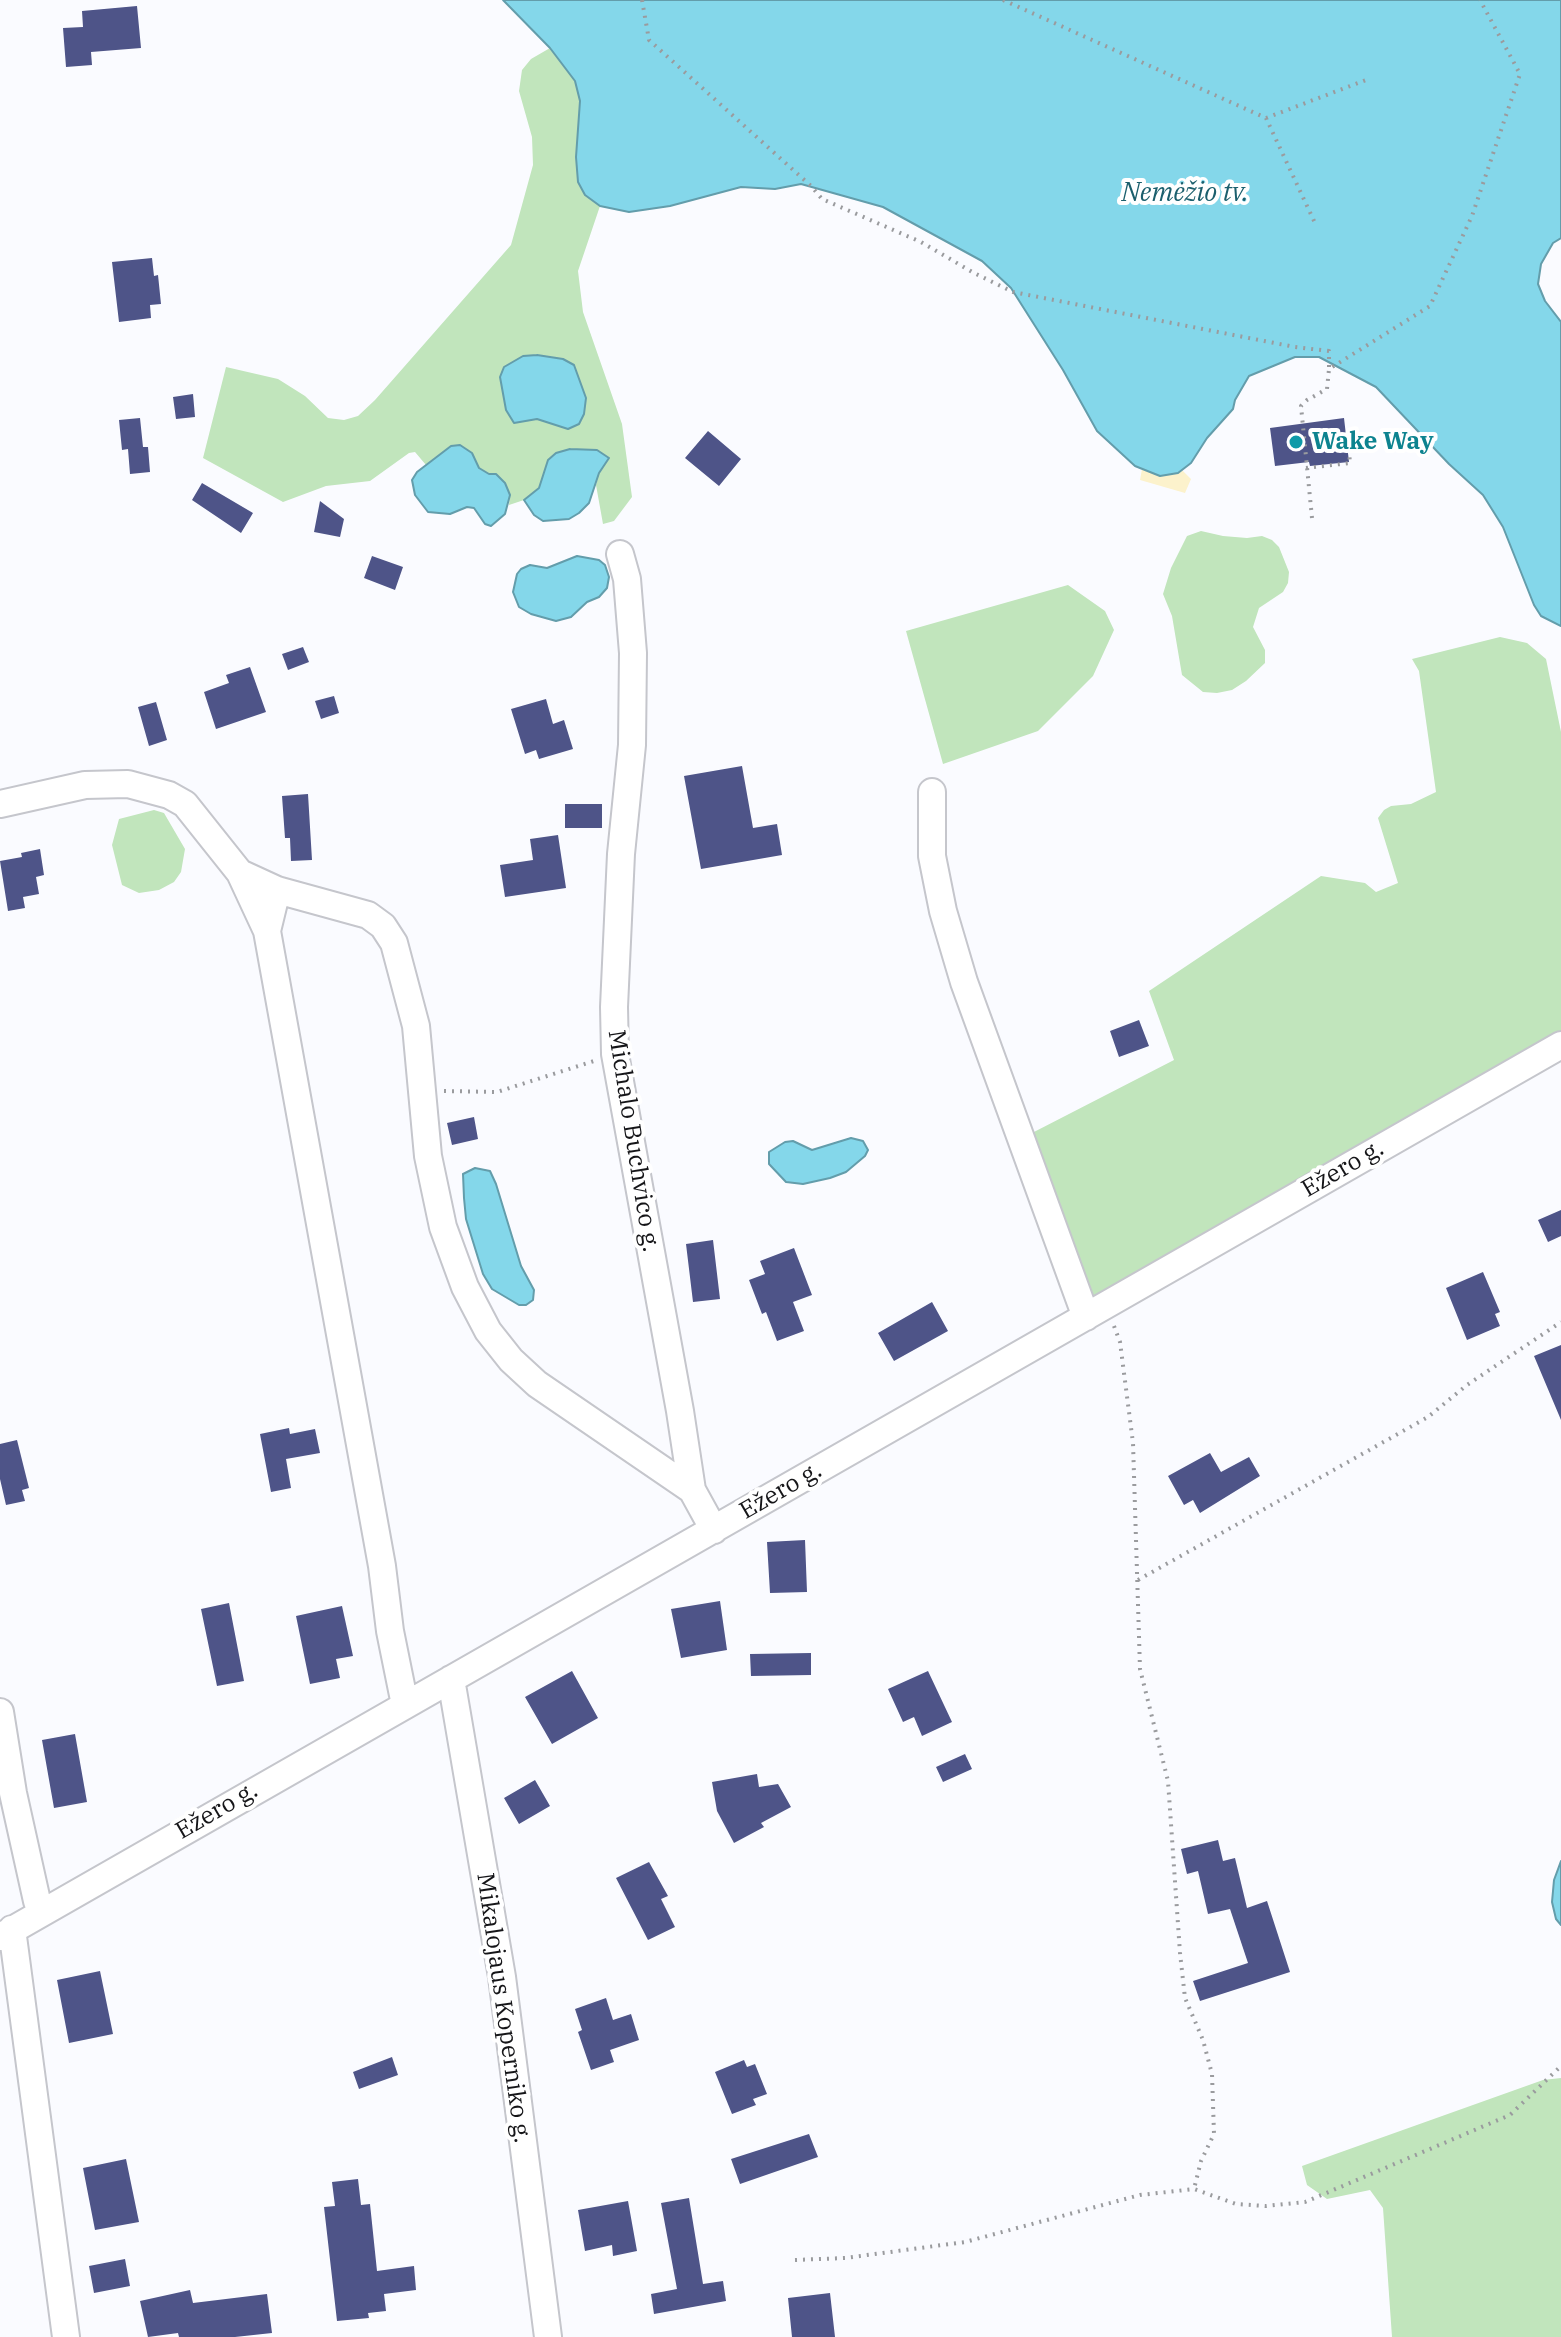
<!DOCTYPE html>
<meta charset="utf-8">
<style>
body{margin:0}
canvas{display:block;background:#fafbff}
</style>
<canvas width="1561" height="2337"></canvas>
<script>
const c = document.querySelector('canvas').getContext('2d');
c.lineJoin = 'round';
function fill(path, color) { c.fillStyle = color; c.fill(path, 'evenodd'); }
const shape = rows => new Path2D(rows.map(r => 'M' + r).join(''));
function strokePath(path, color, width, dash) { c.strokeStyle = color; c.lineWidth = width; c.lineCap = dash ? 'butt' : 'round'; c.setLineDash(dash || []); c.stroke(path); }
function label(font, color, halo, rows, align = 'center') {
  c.font = font + ' "IBM Plex Serif",serif'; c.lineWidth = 8; c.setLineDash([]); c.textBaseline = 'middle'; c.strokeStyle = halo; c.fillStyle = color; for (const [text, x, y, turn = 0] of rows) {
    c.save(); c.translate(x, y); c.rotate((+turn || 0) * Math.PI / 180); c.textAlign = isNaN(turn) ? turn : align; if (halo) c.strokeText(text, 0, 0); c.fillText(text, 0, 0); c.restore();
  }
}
const green = shape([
 [550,48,575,81,580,101,585,195,600,206,578,271,583,312,622,424,632,497,614,521,603,524,596,485,599,473,609,458,548,460,539,488,524,500,509,505,510,495,479,468,472,453,451,446,426,465,415,452,409,453,370,481,326,486,283,502,203,458,226,367,278,379,305,396,328,418,344,420,358,416,375,400,511,245,533,165,532,137,519,91,522,70,531,59],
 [1201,531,1223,536,1247,538,1262,536,1272,540,1279,547,1289,572,1288,583,1283,592,1259,608,1253,627,1265,650,1265,663,1246,681,1232,690,1217,693,1203,692,1182,675,1172,616,1163,594,1171,568,1187,536],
 [1068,585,1105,611,1114,630,1093,676,1038,731,943,764,906,631],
 [1500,637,1527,643,1546,659,1561,732,1561,1032,1094,1300,1032,1133,1174,1060,1149,991,1321,876,1365,883,1376,892,1398,883,1378,818,1384,810,1391,806,1411,804,1436,792,1419,671,1412,659],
 [154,810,164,813,185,849,181,872,174,882,159,890,139,893,122,885,112,845,119,819],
 [1561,2078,1561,2337,1392,2337,1383,2208,1370,2190,1327,2199,1307,2185,1302,2166,1543,2080]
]);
const sand = shape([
 [1142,469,1160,476,1182,470,1191,479,1185,493,1140,480]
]);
const water = shape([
 [503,0,1561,0,1561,238,1553,243,1541,264,1538,284,1545,301,1561,322,1561,626,1541,616,1534,605,1503,527,1483,495,1449,464,1376,387,1319,357,1295,357,1249,376,1235,400,1233,409,1207,438,1191,463,1178,473,1160,476,1135,466,1097,431,1063,370,1011,288,982,261,883,207,801,184,775,189,741,187,670,206,629,212,600,206,585,195,578,182,576,157,580,101,575,81,550,48,503,0],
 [537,355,563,359,574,365,586,398,584,414,579,424,568,429,537,419,514,423,506,410,500,377,504,367,523,356,537,355],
 [460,445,472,453,479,468,489,474,496,474,505,483,510,495,505,514,491,526,485,524,474,508,467,507,450,514,428,512,415,495,412,480,417,472,451,446,460,445],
 [570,449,597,450,609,458,599,473,589,503,579,513,569,519,543,521,534,515,524,500,539,488,548,460,556,453,570,449],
 [577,556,599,560,605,565,609,577,607,588,599,597,587,602,571,617,556,621,531,614,519,607,513,592,517,574,521,569,530,565,547,568,577,556],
 [851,1138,863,1141,868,1150,865,1156,846,1172,830,1178,803,1184,786,1182,769,1164,769,1152,785,1142,793,1141,812,1150,851,1138],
 [475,1168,490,1171,496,1184,521,1266,534,1290,533,1300,526,1305,519,1305,492,1289,483,1274,466,1219,464,1198,463,1174,475,1168],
 [1561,1861,1561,1925,1556,1919,1552,1902,1554,1880,1561,1861]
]);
const building = shape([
 [137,6,141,48,91,52,92,65,66,67,63,28,83,27,82,11],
 [152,258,154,276,158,275,161,304,150,305,151,318,119,322,112,262],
 [193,394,195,417,176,419,173,397],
 [140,418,143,447,140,447,148,447,150,472,130,474,128,449,122,450,119,420],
 [1344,418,1349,462,1310,466,1309,462,1275,466,1270,428],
 [708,431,741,459,719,486,685,458],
 [202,483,253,513,241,533,192,500],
 [320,501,344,519,340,537,314,532],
 [372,556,403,567,395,590,364,578],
 [303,647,309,662,288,670,282,654],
 [250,667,266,712,216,729,204,692,229,683,226,675],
 [334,696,339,713,321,719,315,701],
 [546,699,553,724,564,720,573,749,539,759,536,750,525,754,511,709],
 [156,702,167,740,149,746,138,707],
 [742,766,753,828,777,824,782,855,701,869,684,776],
 [308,794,312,860,291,861,290,838,285,838,282,796],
 [565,804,602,804,602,828,565,828],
 [558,835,566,888,505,897,500,865,533,860,530,839],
 [40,849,44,875,36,877,39,894,23,897,25,908,8,911,0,861,22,857,21,853],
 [1139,1020,1149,1046,1119,1057,1110,1031],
 [474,1117,478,1139,452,1145,447,1123],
 [1561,1210,1561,1236,1548,1242,1538,1220],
 [713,1240,720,1299,693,1302,686,1244],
 [794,1248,812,1295,793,1302,804,1331,777,1341,766,1312,762,1314,749,1280,765,1274,760,1261],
 [1483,1272,1500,1312,1495,1314,1500,1326,1467,1340,1446,1288],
 [932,1302,948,1331,894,1361,878,1333],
 [1561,1345,1561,1420,1534,1356],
 [289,1428,290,1434,315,1429,320,1453,286,1459,291,1488,271,1492,260,1434],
 [17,1440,29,1488,22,1490,25,1501,6,1505,0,1479,0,1444],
 [1210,1453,1221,1472,1249,1457,1260,1476,1200,1513,1193,1500,1184,1505,1168,1476],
 [805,1540,807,1592,770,1593,767,1542],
 [720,1601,727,1650,681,1658,671,1609],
 [229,1603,244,1681,217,1686,201,1609],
 [342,1606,353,1656,336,1659,340,1678,310,1684,296,1616],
 [811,1653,811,1675,751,1676,750,1654],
 [572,1671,598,1718,552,1744,525,1697],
 [928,1671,952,1722,922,1736,914,1717,903,1722,888,1689],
 [75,1734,87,1802,54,1808,42,1740],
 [965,1754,972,1769,943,1782,936,1767],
 [757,1774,759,1787,778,1784,791,1807,761,1823,764,1827,734,1843,717,1811,712,1782],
 [535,1780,550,1806,519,1824,504,1798],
 [1218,1840,1223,1861,1235,1858,1247,1908,1267,1901,1290,1972,1200,2001,1193,1981,1248,1963,1230,1909,1208,1914,1198,1871,1187,1874,1181,1849],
 [649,1862,668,1896,661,1899,675,1927,648,1940,616,1878],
 [100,1971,113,2034,69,2043,57,1980],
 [606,1998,613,2020,631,2014,639,2040,610,2050,614,2062,591,2070,578,2032,582,2030,575,2009],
 [392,2057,398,2075,359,2089,353,2072],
 [744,2060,747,2067,755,2064,767,2094,753,2099,756,2105,732,2114,715,2072],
 [809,2134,818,2157,740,2184,731,2159],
 [126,2159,139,2222,95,2230,83,2168],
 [358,2179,361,2205,370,2204,377,2271,414,2266,416,2290,384,2294,386,2311,368,2313,369,2318,337,2321,324,2207,335,2206,332,2182],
 [689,2198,703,2284,723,2281,726,2301,654,2314,651,2294,677,2289,661,2203],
 [628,2201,637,2251,613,2256,612,2245,585,2251,578,2210],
 [125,2259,130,2286,94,2293,89,2266],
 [190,2290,193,2303,267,2294,272,2333,235,2337,179,2337,178,2333,148,2337,140,2301],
 [830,2293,835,2337,792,2337,788,2298]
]);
const path = shape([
 [642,0,649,40,811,186,822,199,921,242,974,273,1013,292,1295,347,1329,351,1329,369,1430,306,1472,216,1520,74,1480,0],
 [1003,0,1266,118,1315,223],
 [1266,118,1366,80],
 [1306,468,1350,463,1347,428],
 [1312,518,1301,406,1307,400,1327,389,1329,369],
 [444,1091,497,1092,594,1061],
 [1114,1326,1120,1342,1133,1443,1140,1669,1168,1781,1180,1953,1185,1998,1203,2040,1212,2074,1214,2134,1201,2161,1194,2189],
 [1138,1580,1428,1417,1467,1385,1561,1322],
 [795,2260,845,2258,965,2242,1140,2195,1194,2189,1236,2204,1266,2206,1305,2202,1510,2115,1561,2066]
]);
const minor = shape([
 [620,554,627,579,633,653,632,745,621,854,614,1007,615,1054,680,1411,692,1490,714,1530],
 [932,792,932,856,943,911,964,982,1086,1317],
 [0,804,85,785,128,784,169,795,185,804,240,873,277,890,368,915,383,926,394,943,416,1026,428,1156,443,1227,465,1287,488,1331,511,1360,537,1384,692,1490],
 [240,873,267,931,277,890],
 [267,931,382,1566,390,1631,405,1705],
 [451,1679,502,1977,548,2337],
 [0,1712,13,1793,37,1901,42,1912],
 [12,1929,66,2337],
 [0,1937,1561,1045]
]);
const markers = [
 [1296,442,8,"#0f9aa8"]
];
const cultureNames = [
 ["Wake Way",1312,442]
];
const streetNames = [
 ["Michalo Buchvico g.",633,1141,81],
 ["Ežero g.",1343,1169,-30],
 ["Ežero g.",781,1491,-30],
 ["Ežero g.",217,1811,-30],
 ["Mikalojaus Koperniko g.",503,2008,82]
];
const waterNames = [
 ["Nemėžio tv.",1185,193]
];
fill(green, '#c1e5bc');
fill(sand, '#fcf2cc');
fill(water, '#84d7ea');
strokePath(water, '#639dab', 2);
fill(building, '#4e5488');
strokePath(minor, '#c5c6cc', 30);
strokePath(path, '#9a9b9e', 4, [2, 6]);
strokePath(minor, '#fff', 26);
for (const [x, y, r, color] of markers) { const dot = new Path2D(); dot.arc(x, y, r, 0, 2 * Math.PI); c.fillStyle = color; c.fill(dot); strokePath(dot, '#fff', 3); }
label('bold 24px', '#0d838f', '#fff', cultureNames, 'left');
label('24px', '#151518', '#fff', streetNames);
label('italic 26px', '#1b5f6d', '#fff', waterNames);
</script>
